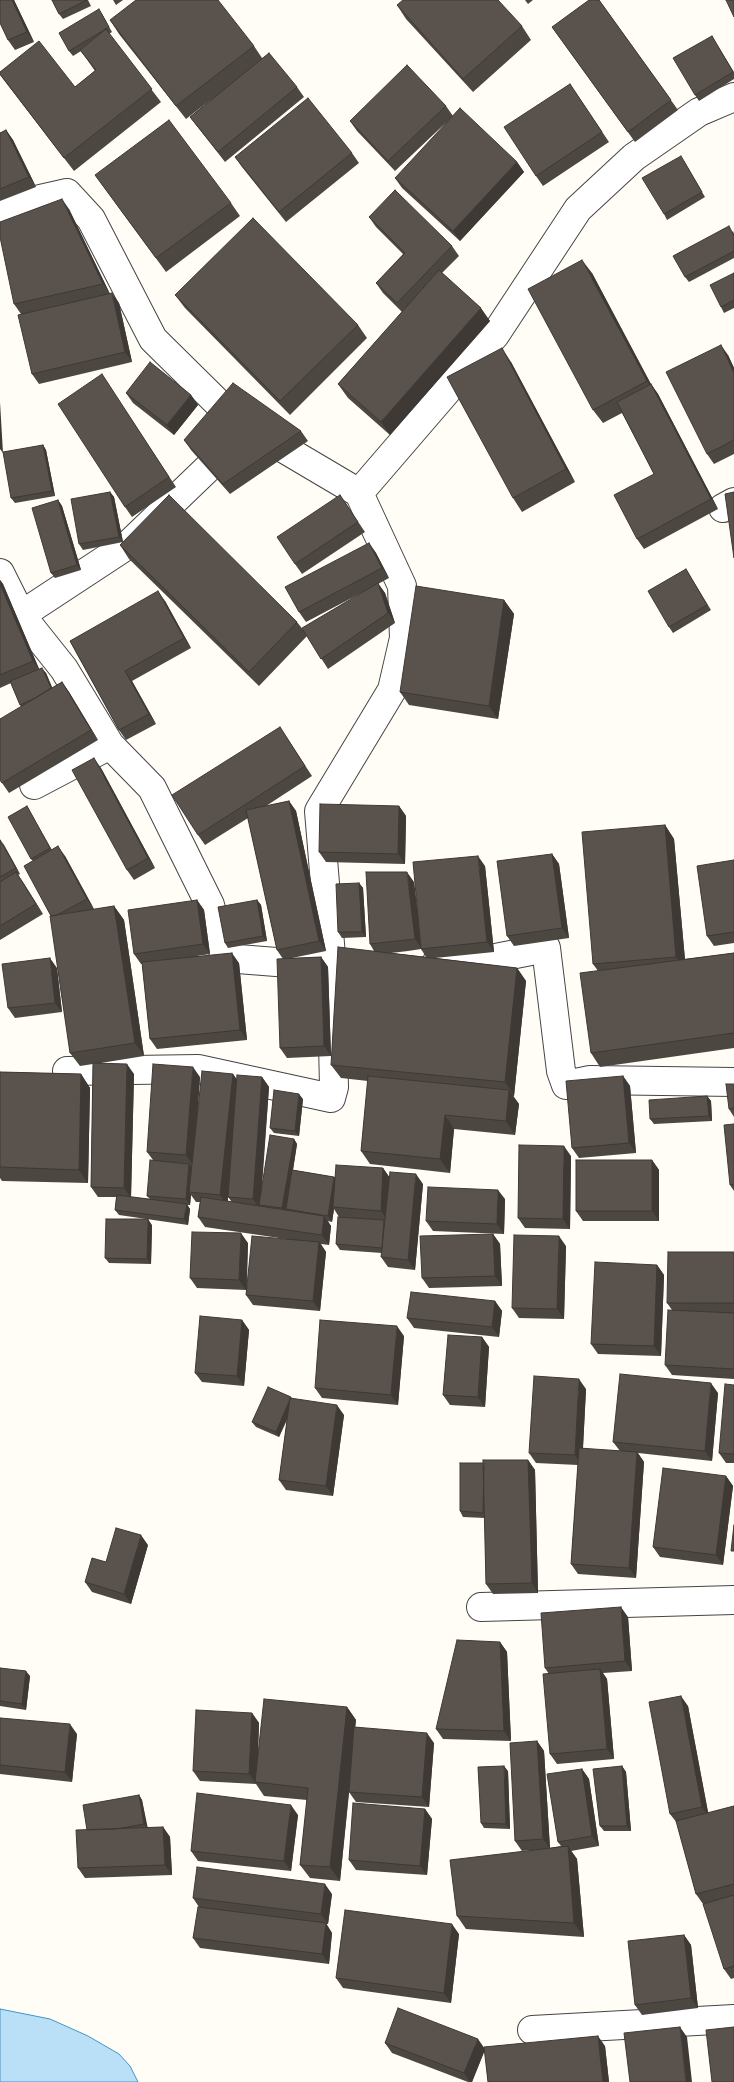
<!DOCTYPE html>
<style>
body{margin:0}
canvas{display:block;background:#fffdf5}
</style>
<canvas width="734" height="2082"></canvas>
<script>
const c = document.querySelector('canvas').getContext('2d');
c.lineJoin = 'round';
function fill(path, color) { c.fillStyle = color; c.fill(path, 'evenodd'); }
const shape = rows => new Path2D(rows.map(r => 'M' + r).join(''));
function strokePath(path, color, width, dash) { c.strokeStyle = color; c.lineWidth = width; c.lineCap = dash ? 'butt' : 'round'; c.setLineDash(dash || []); c.stroke(path); }
const water = shape([
 [0,2009,50,2019,88,2036,119,2054,130,2066,138,2082,0,2082,0,2009]
]);
const minor = shape([
 [0,208,67,193,91,219,153,339,229,414,249,428,359,493,495,335,578,209,634,157,699,112,734,97],
 [723,508,734,502],
 [0,573,21,615],
 [110,745,152,788,210,905,225,958,289,963,314,959],
 [34,785,110,745,64,669,21,615,129,544,234,443],
 [437,962,470,963,546,948,561,1071,566,1085,590,1080,734,1082],
 [67,1071,198,1069,331,1098,334,1087,331,956,319,811,392,690,404,638,402,586,359,493],
 [481,1607,734,1600],
 [532,2030,734,2019]
]);
const wall = shape([
 [0,0,14,0,34,42,15,50,8,40],
 [52,0,88,0,91,6,63,19,59,14],
 [113,0,123,0,116,5],
 [525,0,533,0,528,4],
 [599,0,678,110,635,142,552,27],
 [397,5,522,26,531,40,473,92,406,19],
 [102,14,112,32,109,34,161,102,74,171,0,75,75,87,95,71,81,51,73,56,69,51],
 [110,20,254,46,262,58,297,87,304,97,225,162,190,117,213,98,186,119,119,34],
 [712,36,734,72,734,79,699,101,695,95],
 [570,84,609,142,543,186,536,176],
 [446,106,453,116,395,171,357,131,350,121],
 [6,130,13,140,36,187,0,201,0,133],
 [352,153,359,163,286,222,242,167,235,157],
 [684,161,705,197,667,220,664,214],
 [517,162,524,172,460,241,402,188,395,178],
 [95,175,231,203,240,216,166,272],
 [69,209,110,294,119,303,132,362,39,384,32,374,21,314,14,304],
 [369,217,452,246,459,256,442,273,490,321,390,435,348,398,338,384,402,312,383,293,376,283,403,254,376,227],
 [733,231,734,234,734,258,689,282,685,277],
 [592,273,651,384,658,394,718,509,644,549,637,539,654,474,622,413,603,423,593,410],
 [734,273,734,308,724,313,721,307],
 [175,295,358,325,367,338,290,415,185,308],
 [728,355,734,368,734,454,714,464,707,454],
 [511,362,575,482,522,512,513,498],
 [108,384,176,487,132,517,125,507],
 [126,393,191,395,198,405,174,435,133,403],
 [301,431,308,441,230,494,191,450,184,440],
 [43,445,46,450,55,496,15,503,11,498],
 [110,492,114,497,123,542,297,622,304,631,365,591,306,622,299,612,369,543,376,553,389,578,378,584,385,593,395,623,328,669,307,636,259,686,129,559,120,545,123,542,83,550,79,544],
 [340,495,365,532,302,574,295,564],
 [58,500,62,506,81,570,55,578,51,573],
 [686,569,711,610,673,633,669,627],
 [0,580,3,584,39,669,46,673,52,688,62,682,69,692,98,740,9,793,0,780,21,707,11,683,0,688],
 [504,600,514,614,498,719,409,705,400,692],
 [165,601,191,648,132,681,156,724,126,740,119,730,70,641],
 [280,727,312,776,266,806,289,801,296,811,326,951,292,958,321,957,328,967,331,1056,287,1058,280,1048,283,959,277,950,248,818,205,845,198,835],
 [101,768,155,868,134,880,127,870],
 [27,806,52,850,65,856,94,909,92,910,114,906,124,920,144,1056,101,1063,134,1074,131,1197,150,1199,147,1196,153,1160,147,1152,200,1077,198,1110,233,1074,237,1080,262,1077,269,1087,262,1188,294,1139,297,1144,293,1170,334,1177,383,1168,389,1177,423,1184,415,1270,388,1267,381,1257,382,1253,340,1250,336,1244,339,1217,334,1209,332,1222,328,1221,331,1226,329,1245,321,1244,326,1252,320,1311,253,1305,246,1295,246,1290,197,1288,190,1278,248,1243,247,1286,286,1239,205,1227,198,1217,200,1202,196,1202,191,1195,190,1205,187,1205,190,1209,188,1225,119,1215,115,1210,116,1197,98,1197,91,1187,93,1064,80,1066,70,1053,51,916,33,861,31,859],
 [228,1197,232,1202,228,1201],
 [399,806,406,816,405,864,326,862,319,852],
 [665,825,674,839,685,959,734,953,734,1048,600,1067,591,1053,598,971,593,964],
 [0,840,4,845,20,874,18,875,43,914,0,940],
 [552,854,559,864,569,938,514,946,507,936],
 [734,860,734,943,714,946,707,936],
 [485,866,494,952,435,958,517,968,526,981,514,1096,513,1096,519,1104,515,1135,454,1129,450,1173,370,1164,361,1151,368,1081,341,1078,331,1065,374,951,370,944,414,882,417,908],
 [421,949,426,957,391,953,408,951],
 [359,883,363,888,366,937,342,938,338,932],
 [197,900,204,910,210,954,197,956,239,963,247,1040,157,1049,150,1039,142,964,141,964,134,954],
 [257,900,261,905,267,941,228,948,225,943],
 [57,968,62,1012,15,1018,8,1008],
 [0,1072,81,1074,90,1088,88,1183,2,1181,0,1178],
 [623,1076,630,1086,636,1153,579,1158,572,1148],
 [734,1084,734,1117,729,1109],
 [707,1096,711,1101,712,1121,654,1124,650,1119],
 [303,1099,299,1136,274,1133,270,1128],
 [734,1124,734,1191,730,1185],
 [571,1156,570,1229,525,1228,518,1218],
 [652,1160,659,1170,659,1221,583,1221,576,1211],
 [505,1199,504,1234,433,1231,426,1221],
 [152,1225,151,1264,109,1263,105,1258],
 [493,1234,500,1244,502,1286,429,1288,422,1278],
 [566,1246,564,1319,519,1318,512,1308],
 [734,1252,734,1313,727,1313,734,1313,734,1379,672,1375,665,1365,672,1310,667,1303],
 [657,1265,664,1275,661,1356,598,1354,591,1344],
 [495,1301,502,1311,499,1337,414,1328,407,1318],
 [242,1320,249,1330,244,1386,202,1382,195,1373],
 [404,1336,398,1405,322,1398,315,1388],
 [482,1337,489,1347,485,1407,450,1405,443,1395],
 [734,1385,734,1463,726,1463,719,1453],
 [586,1389,583,1449,620,1451,613,1442,718,1393,712,1461,638,1453,644,1462,636,1578,578,1574,571,1564,578,1465,536,1463,529,1453],
 [291,1398,344,1415,333,1496,286,1490,279,1480,287,1420,279,1437,256,1427,252,1422],
 [528,1460,535,1470,538,1593,493,1594,486,1584,485,1518,463,1517,460,1511,484,1464],
 [726,1476,733,1486,723,1565,660,1557,653,1547],
 [148,1545,131,1604,92,1592,85,1582,106,1562],
 [628,1617,632,1671,603,1673,607,1679,614,1759,557,1764,550,1754,549,1674,545,1668],
 [500,1642,507,1652,511,1741,443,1739,436,1729],
 [0,1668,30,1676,26,1710,0,1706],
 [688,1706,708,1813,734,1806,734,1978,731,1979,724,1969,711,1902,703,1904,696,1894,677,1823,670,1814],
 [347,1707,356,1720,355,1727,434,1743,429,1807,356,1802,349,1792,351,1774,340,1881,310,1878,300,1865,307,1800,264,1796,256,1784,200,1781,193,1771,252,1713,259,1723,258,1752],
 [0,1718,77,1734,72,1782,0,1774],
 [537,1741,544,1751,550,1848,561,1846,558,1842,582,1769,589,1779,599,1846,571,1851,577,1859,584,1937,466,1929,457,1916,531,1850,522,1851,515,1841],
 [622,1766,626,1772,631,1831,604,1831,600,1826],
 [508,1771,510,1829,484,1828,481,1823],
 [139,1795,142,1800,147,1828,163,1827,170,1837,172,1875,85,1878,78,1868,87,1830],
 [425,1809,432,1819,427,1875,356,1870,349,1860],
 [298,1815,291,1871,198,1861,191,1851],
 [332,1894,328,1924,326,1924,332,1933,329,1964,200,1948,193,1938,199,1907,193,1898],
 [459,1934,451,2003,343,1988,336,1978],
 [684,1935,691,1945,698,2008,642,2015,635,2005],
 [385,2043,484,2048,605,2046,609,2082,488,2082,485,2050,472,2082,468,2082,392,2053]
]);
const shadedWall = shape([
 [12,0,14,0,34,42,27,32],
 [6,130,13,140,36,187,29,177],
 [517,162,524,172,460,241,453,231],
 [62,199,69,209,110,294,103,284],
 [582,260,592,273,656,394,647,381],
 [112,293,119,303,132,362,125,352],
 [481,308,490,321,390,435,381,422],
 [721,345,728,355,734,368,734,373],
 [502,348,511,362,575,482,566,469],
 [651,384,658,394,718,509,711,499],
 [191,395,198,405,174,435,167,425],
 [0,402,3,453,0,449],
 [43,445,46,450,55,496,52,491],
 [110,492,114,497,123,542,119,537],
 [58,500,62,506,81,570,77,565],
 [369,543,376,553,389,578,382,568],
 [0,580,3,584,40,671,33,661,0,584],
 [378,583,385,593,395,623,388,613],
 [158,591,165,601,191,648,184,638],
 [504,600,514,614,498,719,489,706],
 [42,668,46,673,56,696,53,691],
 [125,671,132,681,156,724,149,714],
 [62,682,69,692,98,740,91,730],
 [94,758,101,768,155,868,148,858],
 [289,801,296,811,326,951,319,941],
 [399,806,406,816,405,864,398,854],
 [665,825,674,839,686,971,676,957],
 [1,840,4,845,20,874,16,868],
 [58,846,65,856,94,909,87,899],
 [552,854,559,864,569,938,562,928],
 [478,856,485,866,494,952,487,942],
 [16,872,23,882,43,914,36,904],
 [407,872,414,882,422,949,415,939],
 [359,883,363,888,366,937,362,932],
 [197,900,204,910,210,954,203,944],
 [257,900,261,905,267,941,263,936],
 [114,906,124,920,144,1056,135,1043],
 [232,953,239,963,247,1040,240,1030],
 [321,957,328,967,331,1056,324,1046],
 [50,958,57,968,62,1012,55,1003],
 [517,968,526,981,514,1096,505,1082],
 [127,1064,134,1074,131,1198,124,1188],
 [193,1067,200,1077,193,1165,186,1155],
 [81,1074,90,1088,88,1183,79,1170],
 [233,1074,240,1084,227,1205,220,1195],
 [623,1076,630,1086,636,1153,629,1143],
 [262,1077,269,1087,260,1205,259,1205,260,1206,260,1209,253,1199],
 [509,1090,519,1104,515,1135,506,1121],
 [299,1094,303,1099,299,1136,295,1131],
 [707,1096,711,1101,712,1121,709,1116],
 [445,1115,454,1129,450,1173,440,1159],
 [294,1139,297,1144,286,1214,282,1208],
 [564,1146,571,1156,570,1229,563,1219],
 [652,1160,659,1170,659,1221,652,1211],
 [189,1164,193,1169,189,1192,191,1195,190,1205,186,1199],
 [383,1168,390,1178,388,1221,381,1211],
 [416,1174,423,1184,415,1270,408,1260],
 [334,1177,338,1182,333,1207,334,1209,332,1222,328,1216],
 [498,1190,505,1199,504,1234,497,1224],
 [187,1204,190,1209,188,1225,184,1219],
 [324,1216,331,1226,329,1245,322,1235],
 [148,1219,152,1225,151,1264,147,1259],
 [241,1233,248,1243,246,1290,239,1280],
 [493,1234,500,1244,502,1286,495,1276],
 [559,1236,566,1246,564,1319,557,1309],
 [319,1242,326,1252,320,1311,313,1301],
 [657,1265,664,1275,661,1356,654,1346],
 [495,1301,502,1311,499,1337,492,1327],
 [242,1320,249,1330,244,1386,237,1376],
 [397,1326,404,1336,398,1405,391,1395],
 [482,1337,489,1347,485,1407,478,1397],
 [579,1379,586,1389,582,1465,575,1455],
 [711,1383,718,1393,712,1461,705,1451],
 [291,1397,294,1402,279,1437,276,1432],
 [337,1405,344,1415,333,1496,326,1486],
 [637,1452,644,1462,636,1578,629,1568],
 [528,1460,535,1470,538,1593,532,1583],
 [726,1476,733,1486,723,1565,716,1555],
 [141,1535,148,1545,131,1604,124,1594],
 [621,1607,628,1617,632,1671,625,1661],
 [500,1642,507,1652,511,1741,504,1731],
 [600,1669,607,1679,614,1759,607,1749],
 [26,1671,30,1676,26,1710,22,1704],
 [681,1696,688,1706,709,1817,702,1807],
 [347,1707,356,1720,340,1881,330,1867],
 [252,1713,259,1723,257,1782,255,1782,249,1774],
 [70,1724,77,1734,72,1782,65,1772],
 [427,1733,434,1743,429,1807,422,1797],
 [537,1741,544,1751,550,1849,543,1839],
 [504,1766,508,1771,510,1829,506,1824],
 [622,1766,626,1772,631,1831,627,1826],
 [582,1769,589,1779,599,1846,592,1836],
 [139,1795,142,1800,148,1829,144,1824],
 [291,1805,298,1815,291,1871,284,1861],
 [425,1809,432,1819,427,1875,420,1866],
 [163,1827,170,1837,172,1875,165,1865],
 [568,1846,577,1859,584,1937,574,1923],
 [325,1884,332,1894,328,1924,321,1914],
 [326,1923,332,1933,329,1964,322,1954],
 [452,1924,459,1934,451,2003,444,1993],
 [684,1935,691,1945,698,2008,691,1998],
 [680,2027,687,2037,692,2082,686,2082],
 [598,2036,605,2046,609,2082,603,2082],
 [478,2039,485,2049,472,2082,470,2082,464,2073]
]);
const building = shape([
 [0,0,12,0,27,32,8,40,0,23,0,0],
 [52,0,87,0,59,14,52,0],
 [136,0,218,0,254,46,176,106,110,20,136,0],
 [403,0,498,0,522,26,463,79,397,5,403,0],
 [589,0,599,0,671,100,628,132,552,27,589,0],
 [726,0,734,0,734,17,726,0],
 [99,9,109,27,69,51,59,33,99,9],
 [106,29,152,89,64,158,0,74,0,72,39,41,75,87,96,70,80,50,106,29],
 [712,36,733,72,695,95,673,58,712,36],
 [269,53,297,87,218,152,190,117,269,53],
 [407,65,446,106,388,161,350,121,407,65],
 [570,84,602,132,536,176,504,127,570,84],
 [308,98,352,153,279,212,235,157,308,98],
 [460,108,517,162,453,231,395,178,460,108],
 [169,120,231,203,156,258,95,175,169,120],
 [6,130,29,177,0,189,0,133,6,130],
 [681,156,702,192,664,214,642,178,681,156],
 [395,190,452,246,397,303,376,283,405,253,369,217,395,190],
 [62,199,103,284,14,304,0,237,0,222,62,199],
 [253,218,358,325,280,401,175,295,253,218],
 [729,226,734,236,734,251,685,277,673,256,729,226],
 [582,260,647,381,593,410,528,289,582,260],
 [439,270,481,308,381,422,338,384,439,270],
 [734,273,734,300,721,307,710,285,734,273],
 [112,293,125,352,32,374,18,315,112,293],
 [721,345,734,373,734,440,707,454,666,372,721,345],
 [502,348,566,469,513,498,447,377,502,348],
 [150,362,191,395,167,425,126,393,150,362],
 [102,374,169,477,125,507,58,404,102,374],
 [233,383,301,431,223,484,184,440,233,383],
 [651,384,711,499,637,539,614,495,654,474,617,402,651,384],
 [43,445,52,491,11,498,3,452,43,445],
 [110,492,119,537,79,544,71,499,110,492],
 [734,492,734,558,725,494,734,492],
 [169,495,297,622,249,672,120,545,169,495],
 [340,495,358,522,295,564,277,537,340,495],
 [58,500,77,565,51,573,32,508,58,500],
 [369,543,382,568,299,612,285,587,369,543],
 [686,569,707,605,669,627,648,591,686,569],
 [378,583,388,613,321,659,302,628,378,583],
 [0,584,33,661,0,675,0,584],
 [416,586,504,600,489,706,400,692,416,586],
 [158,591,184,638,125,671,149,714,119,730,70,641,158,591],
 [42,668,51,688,35,698,20,705,10,681,42,668],
 [62,682,91,730,2,783,0,780,0,719,62,682],
 [280,727,305,766,198,835,172,795,280,727],
 [94,758,148,858,127,870,72,770,94,758],
 [289,801,319,941,277,950,246,810,289,801],
 [320,804,399,806,398,854,319,852,320,804],
 [27,806,50,848,31,859,8,817,27,806],
 [665,825,676,957,593,964,582,832,665,825],
 [0,840,16,868,0,877,0,840],
 [58,846,87,899,57,915,51,916,24,866,58,846],
 [552,854,562,928,507,936,497,861,552,854],
 [478,856,487,942,421,949,413,862,478,856],
 [734,860,734,932,707,936,697,866,734,860],
 [16,872,36,904,0,926,0,882,16,872],
 [366,872,407,872,415,939,370,944,366,872],
 [359,883,362,932,338,932,336,884,359,883],
 [197,900,203,944,134,954,128,910,197,900],
 [257,900,263,936,225,943,218,907,257,900],
 [114,906,135,1043,70,1053,50,916,114,906],
 [338,947,517,968,505,1082,331,1065,338,947],
 [232,953,240,1030,150,1039,142,962,232,953],
 [734,953,734,1033,591,1053,580,973,734,953],
 [321,957,324,1046,280,1048,277,959,321,957],
 [50,958,55,1003,8,1008,2,964,50,958],
 [93,1063,127,1064,124,1188,91,1187,93,1063],
 [153,1064,193,1067,186,1155,147,1152,153,1064],
 [202,1071,233,1074,220,1195,189,1192,202,1071],
 [0,1072,81,1074,79,1170,0,1167,0,1072],
 [237,1075,262,1077,253,1199,228,1197,237,1075],
 [368,1076,509,1090,506,1121,445,1115,440,1159,361,1151,368,1076],
 [623,1076,629,1143,572,1148,566,1081,623,1076],
 [726,1084,734,1084,734,1108,729,1109,726,1084],
 [274,1090,299,1094,295,1131,270,1128,274,1090],
 [707,1096,709,1116,650,1119,649,1100,707,1096],
 [734,1124,734,1184,730,1185,724,1125,734,1124],
 [270,1135,294,1139,282,1208,259,1205,270,1135],
 [519,1145,564,1146,563,1219,518,1218,519,1145],
 [150,1160,189,1164,186,1199,147,1196,150,1160],
 [576,1160,652,1160,652,1211,576,1211,576,1160],
 [336,1165,383,1168,381,1211,333,1207,336,1165],
 [292,1170,334,1177,328,1216,286,1209,292,1170],
 [390,1172,416,1174,408,1260,381,1257,390,1172],
 [428,1187,498,1190,497,1224,426,1221,428,1187],
 [117,1195,187,1204,184,1219,115,1210,117,1195],
 [201,1197,324,1216,322,1235,198,1217,201,1197],
 [338,1217,384,1220,382,1248,336,1244,338,1217],
 [106,1219,148,1219,147,1259,105,1258,106,1219],
 [192,1232,241,1233,239,1280,190,1278,192,1232],
 [493,1234,495,1276,422,1278,420,1236,493,1234],
 [514,1235,559,1236,557,1309,512,1308,514,1235],
 [252,1236,319,1242,313,1301,246,1295,252,1236],
 [668,1252,734,1252,734,1303,667,1303,668,1252],
 [595,1262,657,1265,654,1346,591,1344,595,1262],
 [411,1292,495,1301,492,1327,407,1318,411,1292],
 [668,1310,734,1313,734,1369,665,1365,668,1310],
 [200,1316,242,1320,237,1376,195,1373,200,1316],
 [320,1320,397,1326,391,1395,315,1388,320,1320],
 [448,1335,482,1337,478,1397,443,1395,448,1335],
 [620,1374,711,1383,705,1451,613,1442,620,1374],
 [534,1376,579,1379,575,1455,529,1453,534,1376],
 [725,1384,734,1385,734,1454,719,1453,725,1384],
 [268,1387,291,1397,276,1432,252,1422,268,1387],
 [290,1398,337,1405,326,1486,279,1480,290,1398],
 [579,1448,637,1452,629,1568,571,1564,579,1448],
 [483,1460,528,1460,532,1583,486,1584,483,1460],
 [460,1463,484,1463,483,1513,460,1511,460,1463],
 [663,1468,726,1476,716,1555,653,1547,663,1468],
 [734,1525,734,1551,731,1551,734,1525],
 [116,1528,141,1535,124,1594,85,1582,92,1558,106,1562,116,1528],
 [621,1607,625,1661,545,1668,541,1613,621,1607],
 [457,1640,500,1642,504,1731,436,1729,457,1640],
 [0,1668,26,1671,22,1704,0,1701,0,1668],
 [600,1669,607,1749,550,1754,543,1674,600,1669],
 [681,1696,702,1807,670,1814,649,1702,681,1696],
 [264,1699,347,1707,330,1867,300,1865,308,1788,255,1782,264,1699],
 [196,1710,252,1713,249,1774,193,1771,196,1710],
 [0,1718,70,1724,65,1772,0,1765,0,1718],
 [354,1727,427,1733,422,1797,349,1792,354,1727],
 [537,1741,543,1839,515,1841,510,1743,537,1741],
 [504,1766,506,1824,481,1823,478,1767,504,1766],
 [622,1766,627,1826,600,1826,593,1769,622,1766],
 [582,1769,592,1836,558,1842,547,1774,582,1769],
 [197,1793,291,1805,284,1861,191,1851,197,1793],
 [139,1795,144,1824,116,1829,87,1830,83,1805,139,1795],
 [353,1803,425,1809,420,1866,349,1860,353,1803],
 [734,1806,734,1884,696,1894,676,1821,734,1806],
 [163,1827,165,1865,78,1868,76,1830,163,1827],
 [568,1846,574,1923,457,1916,450,1860,568,1846],
 [197,1867,325,1884,321,1914,193,1898,197,1867],
 [734,1895,734,1966,724,1969,703,1904,734,1895],
 [198,1907,326,1923,322,1954,193,1938,198,1907],
 [345,1910,452,1924,444,1993,336,1978,345,1910],
 [684,1935,691,1998,635,2005,628,1941,684,1935],
 [398,2008,478,2039,464,2073,385,2043,398,2008],
 [680,2027,686,2082,630,2082,624,2033,680,2027],
 [734,2027,734,2082,712,2082,706,2030,734,2027],
 [598,2036,603,2082,488,2082,484,2047,598,2036]
]);
fill(water, '#b9e0f7');
strokePath(water, '#3f96cf', 1);
strokePath(minor, '#444', 30);
strokePath(minor, '#fff', 28);
fill(wall, '#4d4742');
fill(shadedWall, '#3f3936');
fill(building, '#5a524d');
strokePath(building, '#3f3936', 1);
</script>
